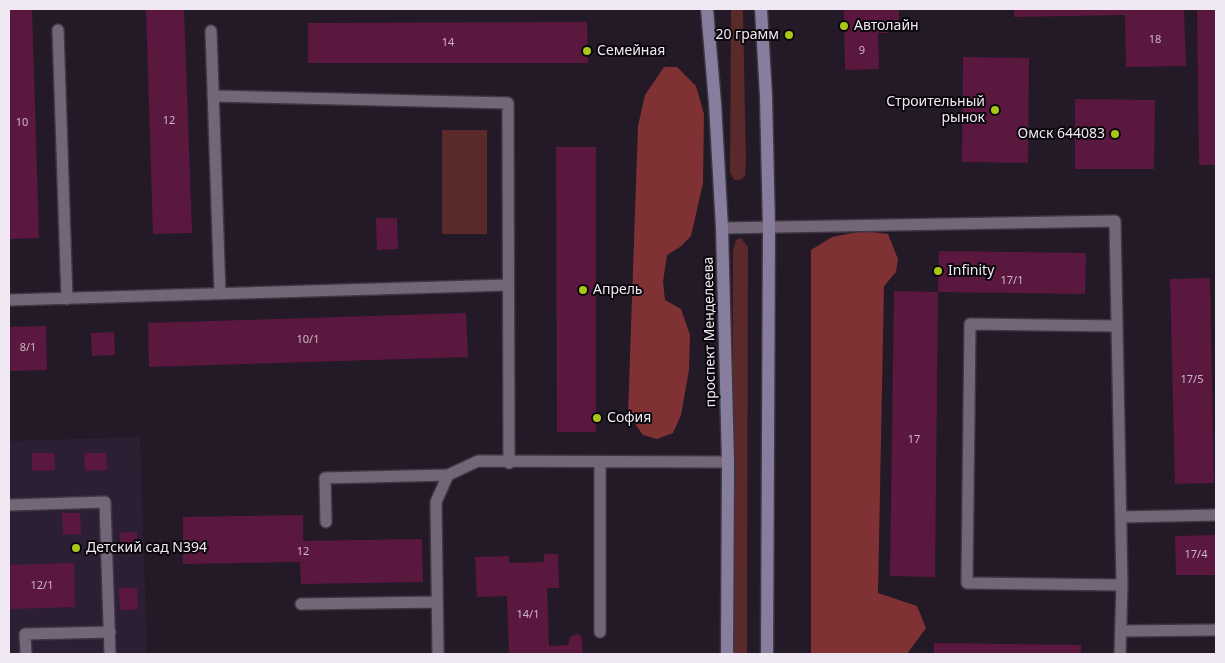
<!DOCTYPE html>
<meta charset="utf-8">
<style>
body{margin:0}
#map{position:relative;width:1225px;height:663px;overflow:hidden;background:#231927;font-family:"Noto Sans",sans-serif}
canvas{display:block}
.frame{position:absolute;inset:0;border:10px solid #f0e9f3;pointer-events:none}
</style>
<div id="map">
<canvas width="1225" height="663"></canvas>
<div class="frame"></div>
</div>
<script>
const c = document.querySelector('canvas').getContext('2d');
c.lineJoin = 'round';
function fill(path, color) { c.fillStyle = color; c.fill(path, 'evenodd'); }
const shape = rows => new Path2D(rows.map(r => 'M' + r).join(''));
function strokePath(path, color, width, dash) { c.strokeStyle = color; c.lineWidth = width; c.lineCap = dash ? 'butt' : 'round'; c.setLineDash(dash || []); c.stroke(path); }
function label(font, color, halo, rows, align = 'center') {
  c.font = font + ' "Noto Sans",sans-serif'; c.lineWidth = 4; c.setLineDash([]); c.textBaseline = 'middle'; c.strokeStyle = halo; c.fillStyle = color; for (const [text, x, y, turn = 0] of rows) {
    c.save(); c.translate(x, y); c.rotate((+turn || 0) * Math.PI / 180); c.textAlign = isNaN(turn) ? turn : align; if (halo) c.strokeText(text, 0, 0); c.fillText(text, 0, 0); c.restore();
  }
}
const built = shape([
 [140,437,147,654,9,654,9,441]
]);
const green = shape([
 [731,9,743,9,743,12,746,162,745,176,740,180,734,180,730,173],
 [442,130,487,130,487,234,442,234],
 [741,238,748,247,747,654,732,654,733,249,736,240]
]);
const forest = shape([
 [664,67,677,67,696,86,704,114,703,183,691,236,680,247,667,255,663,282,665,300,681,309,690,335,689,370,681,415,673,433,657,439,643,435,628,414,638,126,645,95],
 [863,231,888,234,898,259,896,272,884,286,878,593,917,606,926,628,907,654,811,654,811,250,832,237]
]);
const building = shape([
 [9,9,32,9,39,238,9,239],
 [146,9,184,9,192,233,153,234],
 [844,9,899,9,899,22,888,22,888,33,878,33,879,69,845,70],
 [1014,9,1184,9,1186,66,1126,67,1125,15,1014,17],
 [1197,9,1216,9,1216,165,1199,165],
 [587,22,588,63,308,63,308,23],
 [963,57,1029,58,1028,163,962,162],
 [1075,99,1155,100,1154,169,1075,169],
 [556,147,596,147,596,432,557,432],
 [376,218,397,218,398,249,377,250],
 [939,251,1086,253,1085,294,938,292],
 [1210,278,1214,483,1175,484,1170,279],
 [894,291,938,292,935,577,890,576],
 [466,313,468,357,149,367,148,323],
 [46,326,47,370,9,371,9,327],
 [114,332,115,355,92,356,91,333],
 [32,453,54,453,55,470,32,471],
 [84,453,106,453,107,470,85,471],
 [62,513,80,513,81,534,63,535],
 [303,515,303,541,422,539,423,582,301,584,300,562,183,564,183,517],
 [137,532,137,554,121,554,120,533],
 [1216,535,1216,575,1176,575,1175,536],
 [544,554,558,554,559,588,547,588,549,646,568,645,570,637,577,634,580,635,582,639,583,654,509,654,507,596,477,597,475,557,509,556,509,563,544,562],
 [74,563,75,607,9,609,9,565],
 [119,588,137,588,138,609,120,610],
 [934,643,1081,645,1081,654,934,654]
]);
const lane = shape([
 [58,30,67,299],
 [211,31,220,294],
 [213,96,508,103,509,463],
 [722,228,1115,221,1122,585,1120,654],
 [9,300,508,285],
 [1117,326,970,324,967,583,1122,585],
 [600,463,600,632],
 [9,505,105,502,110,654],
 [1121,517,1216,515],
 [326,522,325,478,448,475],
 [301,604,437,602],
 [1121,631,1216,630],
 [26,654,25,634,110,632],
 [438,654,436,502,448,475,478,461,728,462]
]);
const secondary = shape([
 [707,9,715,103,722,228,728,462,727,654],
 [761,9,766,96,769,228,767,654]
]);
const markers = [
 [844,26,5,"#aac718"],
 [789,35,5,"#aac718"],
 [587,51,5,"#aac718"],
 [995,110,5,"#aac718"],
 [1115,134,5,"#aac718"],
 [938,271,5,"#aac718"],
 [583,290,5,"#aac718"],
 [597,418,5,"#aac718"],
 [76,548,5,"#aac718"]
];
const numberNames = [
 ["18",1155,40],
 ["14",448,43],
 ["9",862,51],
 ["12",169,121],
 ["10",22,123],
 ["17/1",1012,281],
 ["10/1",308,340],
 ["8/1",28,348],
 ["17/5",1192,380],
 ["17",914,440],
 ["12",303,552],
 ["17/4",1196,555],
 ["12/1",42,586],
 ["14/1",528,615]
];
const poiNames = [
 ["Автолайн",854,26],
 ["20 грамм",779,35,"right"],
 ["Семейная",597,51],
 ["Строительный",985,102,"right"],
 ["рынок",985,118,"right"],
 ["Омск 644083",1105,134,"right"],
 ["Infinity",948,271],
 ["Апрель",593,290],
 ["София",607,418],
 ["Детский сад N394",86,548]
];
const streetNames = [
 ["проспект Менделеева",710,332,-91]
];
fill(built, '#2d1f33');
fill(green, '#5a2929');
fill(forest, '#7f3133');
fill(building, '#5b183f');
strokePath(lane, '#3e3642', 14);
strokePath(secondary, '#3e3642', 15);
strokePath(lane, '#736678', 11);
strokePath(secondary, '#877e9e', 12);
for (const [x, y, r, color] of markers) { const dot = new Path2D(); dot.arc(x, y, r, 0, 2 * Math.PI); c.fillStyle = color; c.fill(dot); strokePath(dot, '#0a060c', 2); }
label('11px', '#cbb5c6', null, numberNames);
label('14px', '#f0e9f3', '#0a060c', poiNames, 'left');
label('14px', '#f0e9f3', '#0a060c', streetNames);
</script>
